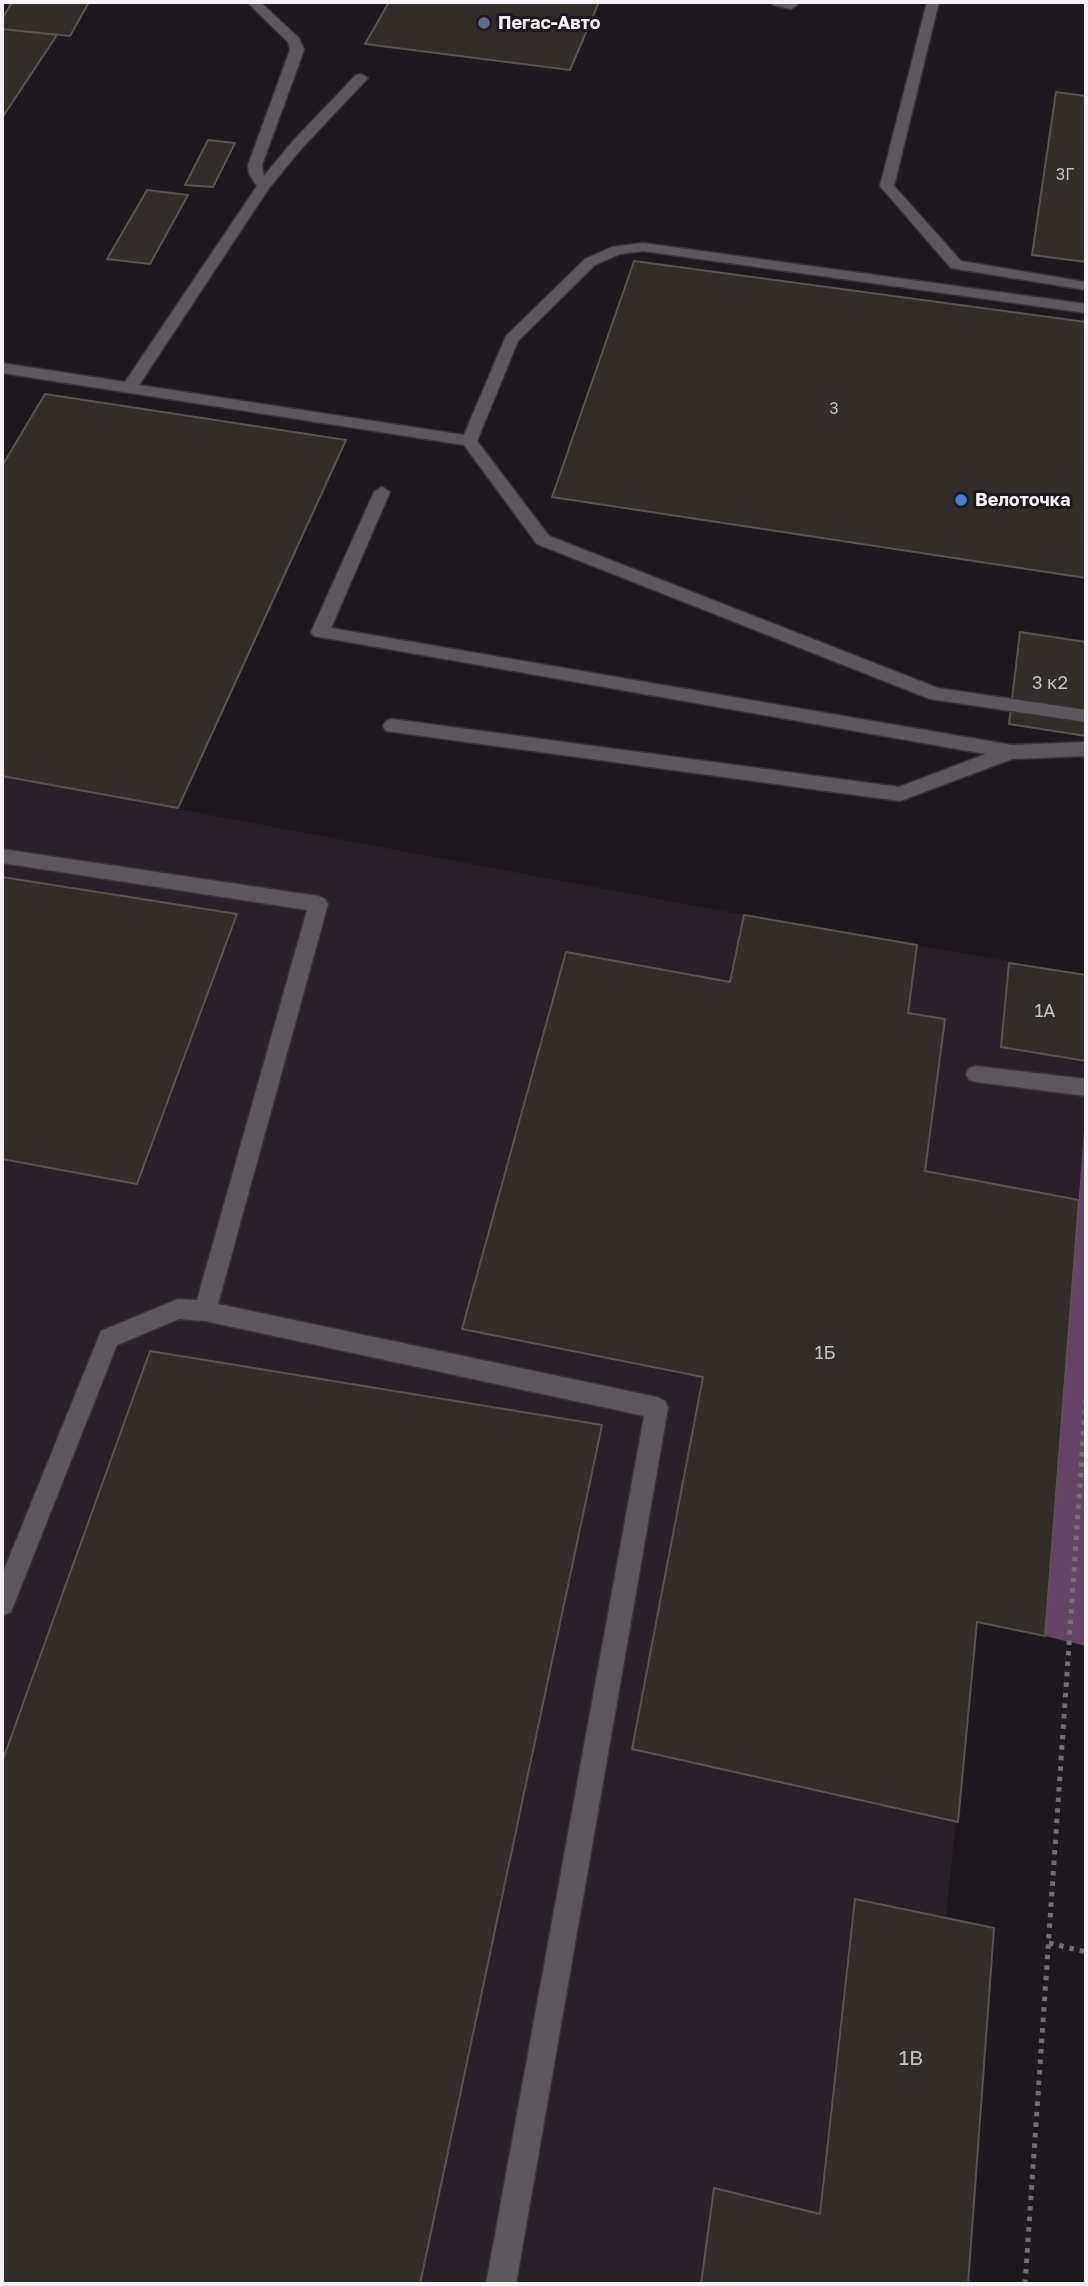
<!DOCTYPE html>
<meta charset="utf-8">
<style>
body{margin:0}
#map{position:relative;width:1088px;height:2286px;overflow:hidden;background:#1e191e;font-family:"Golos Text",sans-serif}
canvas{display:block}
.frame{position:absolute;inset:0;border:4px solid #f4f0f4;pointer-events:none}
</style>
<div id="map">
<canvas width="1088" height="2286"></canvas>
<div class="frame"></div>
</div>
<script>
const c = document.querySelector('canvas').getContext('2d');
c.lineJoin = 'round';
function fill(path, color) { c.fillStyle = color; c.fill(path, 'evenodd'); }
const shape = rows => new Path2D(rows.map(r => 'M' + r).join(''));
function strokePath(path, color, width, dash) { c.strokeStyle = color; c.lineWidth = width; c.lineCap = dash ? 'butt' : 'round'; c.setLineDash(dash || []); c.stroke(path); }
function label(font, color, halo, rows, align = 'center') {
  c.font = font + ' "Golos Text",sans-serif'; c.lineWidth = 6; c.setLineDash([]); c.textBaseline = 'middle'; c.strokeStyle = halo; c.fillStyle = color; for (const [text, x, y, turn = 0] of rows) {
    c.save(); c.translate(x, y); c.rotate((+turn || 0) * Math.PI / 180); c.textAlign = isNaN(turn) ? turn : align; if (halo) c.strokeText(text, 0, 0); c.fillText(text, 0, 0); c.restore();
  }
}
const built = shape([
 [2,776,744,915,1086,975,1086,1104,1045,1636,977,1622,946,1916,994,1928,968,2284,2,2284]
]);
const forest = shape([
 [1086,1104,1086,1646,1045,1636]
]);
const building = shape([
 [12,2,89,2,70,36,2,29,2,19,12,2],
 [389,2,599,2,570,70,365,44,389,2],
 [2,29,57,35,2,118,2,29],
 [1056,92,1086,96,1086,262,1032,255,1056,92],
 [208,140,235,143,213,187,185,185,208,140],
 [147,190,188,195,150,264,107,259,147,190],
 [634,261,1086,322,1086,578,552,497,634,261],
 [45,394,346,440,178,808,2,776,2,466,45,394],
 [1020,632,1086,642,1086,736,1009,724,1020,632],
 [2,877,237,914,137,1184,2,1159,2,877],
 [744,915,917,945,908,1013,945,1019,925,1171,1079,1200,1045,1636,977,1622,958,1822,632,1749,703,1377,462,1329,566,952,730,982,744,915],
 [1009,963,1086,975,1086,1061,1001,1047,1009,963],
 [150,1351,602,1425,420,2284,2,2284,2,1762,150,1351],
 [855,1899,994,1928,968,2284,701,2284,714,2188,820,2214,855,1899]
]);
const path = shape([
 [1049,1943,1086,1952],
 [1025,2284,1086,1397]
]);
const lane = shape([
 [247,2,260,2,299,38,304,50,262,165,264,176,292,142,356,75,361,74,368,78,302,148,269,188,139,385,464,435,506,336,585,259,612,247,643,243,1086,304,1086,313,643,251,620,254,595,265,518,341,477,441,549,536,938,688,1086,710,1086,722,930,699,537,544,464,445,2,373,2,363,125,382,257,186,249,174,248,165,290,50,288,42,247,2],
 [772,2,793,2,797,5,791,9,773,5,772,2],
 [927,2,939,2,894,186,961,261,1086,282,1086,290,951,268,880,186,927,2],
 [382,487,390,492,331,628,1012,745,1086,742,1086,756,1012,759,900,801,386,731,383,726,386,721,392,719,899,787,986,754,314,636,311,632,374,492,382,487],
 [2,849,318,896,325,899,328,904,218,1304,657,1397,665,1401,668,1408,516,2284,486,2284,644,1416,205,1321,179,1319,117,1345,11,1612,2,1616,2,1575,101,1331,178,1299,197,1300,307,910,2,863,2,849],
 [976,1066,1086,1079,1086,1096,976,1082,969,1080,966,1074,969,1068,976,1066]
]);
const markers = [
 [484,23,7,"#5c6f8a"],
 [961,500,7,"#3f7fe0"]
];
const farNumbernames = [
 ["3Г",1065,175],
 ["3",834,409]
];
const farPoinames = [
 ["Пегас-Авто",498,23],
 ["Велоточка",975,500]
];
const numberNames = [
 ["3 к2",1050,683],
 ["1А",1045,1011],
 ["1Б",825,1353]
];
const nearNumbernames = [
 ["1В",911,2058]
];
fill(built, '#29202a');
fill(forest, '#634664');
fill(building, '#322d28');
strokePath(building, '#5a544f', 2);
strokePath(lane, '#373437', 3);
strokePath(path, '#726e72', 5, [4.5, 6]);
fill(lane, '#5d585d');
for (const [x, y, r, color] of markers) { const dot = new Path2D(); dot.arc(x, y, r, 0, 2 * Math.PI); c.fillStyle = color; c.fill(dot); strokePath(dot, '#1e191e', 2.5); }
label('16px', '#c4bfc1', null, farNumbernames);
label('bold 18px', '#f4f0f4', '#1e191e', farPoinames, 'left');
label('18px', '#c4bfc1', null, numberNames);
label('21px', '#c4bfc1', null, nearNumbernames);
</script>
